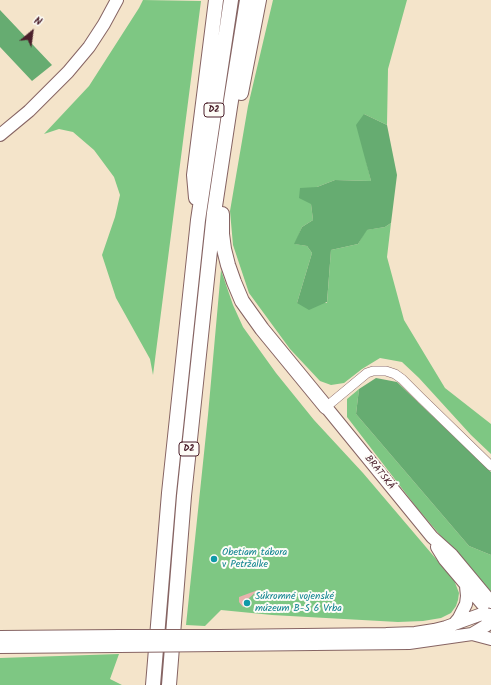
<!DOCTYPE html>
<meta charset="utf-8">
<style>
body{margin:0}
#map{position:relative;width:491px;height:685px;overflow:hidden;background:#f4e4ca;font-family:Kalam,sans-serif}
canvas{display:block}
.north{position:absolute;left:12px;top:12px;width:40px;height:40px;-webkit-text-stroke:3px #fdfcf7;paint-order:stroke;rotate:29deg;font-size:11px;font-weight:700;line-height:16px;text-align:center;color:#4a1f2b}
.north::after{content:'';display:block;margin:auto;width:14px;height:18px;background:#4a1f2b;clip-path:polygon(50% 0,100% 100%,50% 72%,0 100%)}
</style>
<div id="map">
<canvas width="491" height="685"></canvas>
<div class="north">N</div>
</div>
<script>
const c = document.querySelector('canvas').getContext('2d');
c.lineJoin = 'round';
function fill(path, color) { c.fillStyle = color; c.fill(path, 'evenodd'); }
const shape = rows => new Path2D(rows.map(r => 'M' + r).join(''));
function strokePath(path, color, width, dash) { c.strokeStyle = color; c.lineWidth = width; c.lineCap = dash ? 'butt' : 'round'; c.setLineDash(dash || []); c.stroke(path); }
function label(font, color, halo, rows, align = 'center') {
  c.font = font + ' Kalam,sans-serif'; c.lineWidth = 4; c.setLineDash([]); c.textBaseline = 'middle'; c.strokeStyle = halo; c.fillStyle = color; for (const [text, x, y, turn = 0] of rows) {
    c.save(); c.translate(x, y); c.rotate((+turn || 0) * Math.PI / 180); c.textAlign = isNaN(turn) ? turn : align; if (halo) c.strokeText(text, 0, 0); c.fillText(text, 0, 0); c.restore();
  }
}
const green = shape([
 [143,0,201,1,153,375,150,359,116,298,102,255,115,217,120,195,114,177,94,150,73,132,59,129,44,134,89,86,139,8],
 [273,0,407,0,388,69,387,125,364,114,365,156,371,181,335,180,317,187,311,204,313,220,302,227,295,244,307,246,312,253,297,303,327,303,331,250,358,244,366,230,385,227,391,223,387,257,404,320,445,388,491,424,491,454,471,435,419,378,402,362,380,358,362,369,344,383,331,385,320,381,290,349,249,293,233,245,230,211,248,106],
 [221,270,233,305,243,327,276,373,314,420,363,473,454,580,459,593,458,600,456,606,451,613,441,618,423,621,398,622,272,615,221,610,205,626,186,625,208,415],
 [359,389,356,414,469,546,491,555,491,595,417,508,347,417,347,399],
 [119,654,110,679,122,685,0,685,0,658]
]);
const forest = shape([
 [0,10,52,65,32,81,0,47],
 [364,114,387,125,397,175,391,223,385,227,367,230,358,244,331,250,327,302,309,310,297,303,312,253,307,246,294,244,302,227,313,220,311,204,299,198,300,188,317,187,335,180,371,181,356,125],
 [376,378,397,382,491,472,491,555,469,546,356,414,359,389]
]);
const building = shape([
 [258,590,248,599,250,604,243,607,239,602,239,597]
]);
const minor = shape([
 [326,407,367,373,373,371,386,371,395,374,402,379,420,397,491,466]
]);
const major = shape([
 [0,135,29,111,68,72,89,47,104,24,117,0],
 [326,407,432,537,452,555,491,602],
 [437,547,445,560,483,605],
 [454,624,459,618,466,604,467,596,466,586],
 [472,634,487,625,491,619],
 [220,636,386,634,415,633,434,630,446,627,479,615,484,614,491,615],
 [0,637,120,636],
 [220,645,409,643,472,634,491,639],
 [0,647,119,646]
]);
const highway = shape([
 [241,93,259,0],
 [196,198,194,175,216,0],
 [222,214,222,234,224,249,228,265,234,282,242,301,262,329,326,407],
 [153,685,169,493,198,220,231,0],
 [169,685,184,496,214,213,230,107,247,0]
]);
const majorBridge = shape([
 [120,636,220,636],
 [119,646,220,645]
]);
const markers = [
 [214,559,4,"#0f9aa8"],
 [247,603,4,"#0f9aa8"]
];
const shields = [
 [214,110,20],
 [189,449,20]
];
const shieldNames = [
 ["D2",214,110],
 ["D2",189,449]
];
const streetNames = [
 ["BRATSKÁ",379,473,51]
];
const cultureNames = [
 ["Obetiam tábora",222,553],
 ["v Petržalke",222,565],
 ["Súkromné vojenské",255,597],
 ["múzeum B-S 6 Vrba",255,609]
];
fill(green, '#7ec783');
fill(forest, '#66ac71');
fill(building, '#e9b2ad');
strokePath(minor, '#866463', 10);
strokePath(major, '#866463', 14);
strokePath(highway, '#866463', 16);
strokePath(minor, '#fff', 9);
strokePath(major, '#fff', 12);
strokePath(highway, '#fff', 14);
strokePath(majorBridge, '#866463', 14, []);
strokePath(majorBridge, '#fff', 12);
for (const [x, y, r, color] of markers) { const dot = new Path2D(); dot.arc(x, y, r, 0, 2 * Math.PI); c.fillStyle = color; c.fill(dot); strokePath(dot, '#fdfcf7', 1.5); }
for (const [x, y, w] of shields) { const box = new Path2D(); box.roundRect(x - w / 2, y - 7, w, 14, 3); c.fillStyle = '#fdfcf7'; c.fill(box); strokePath(box, '#4a1f2b', 1); }
label('bold 9px', '#4a1f2b', null, shieldNames);
label('10px', '#4a1f2b', '#fdfcf7', streetNames);
label('10px', '#0d838f', '#fdfcf7', cultureNames, 'left');
</script>
